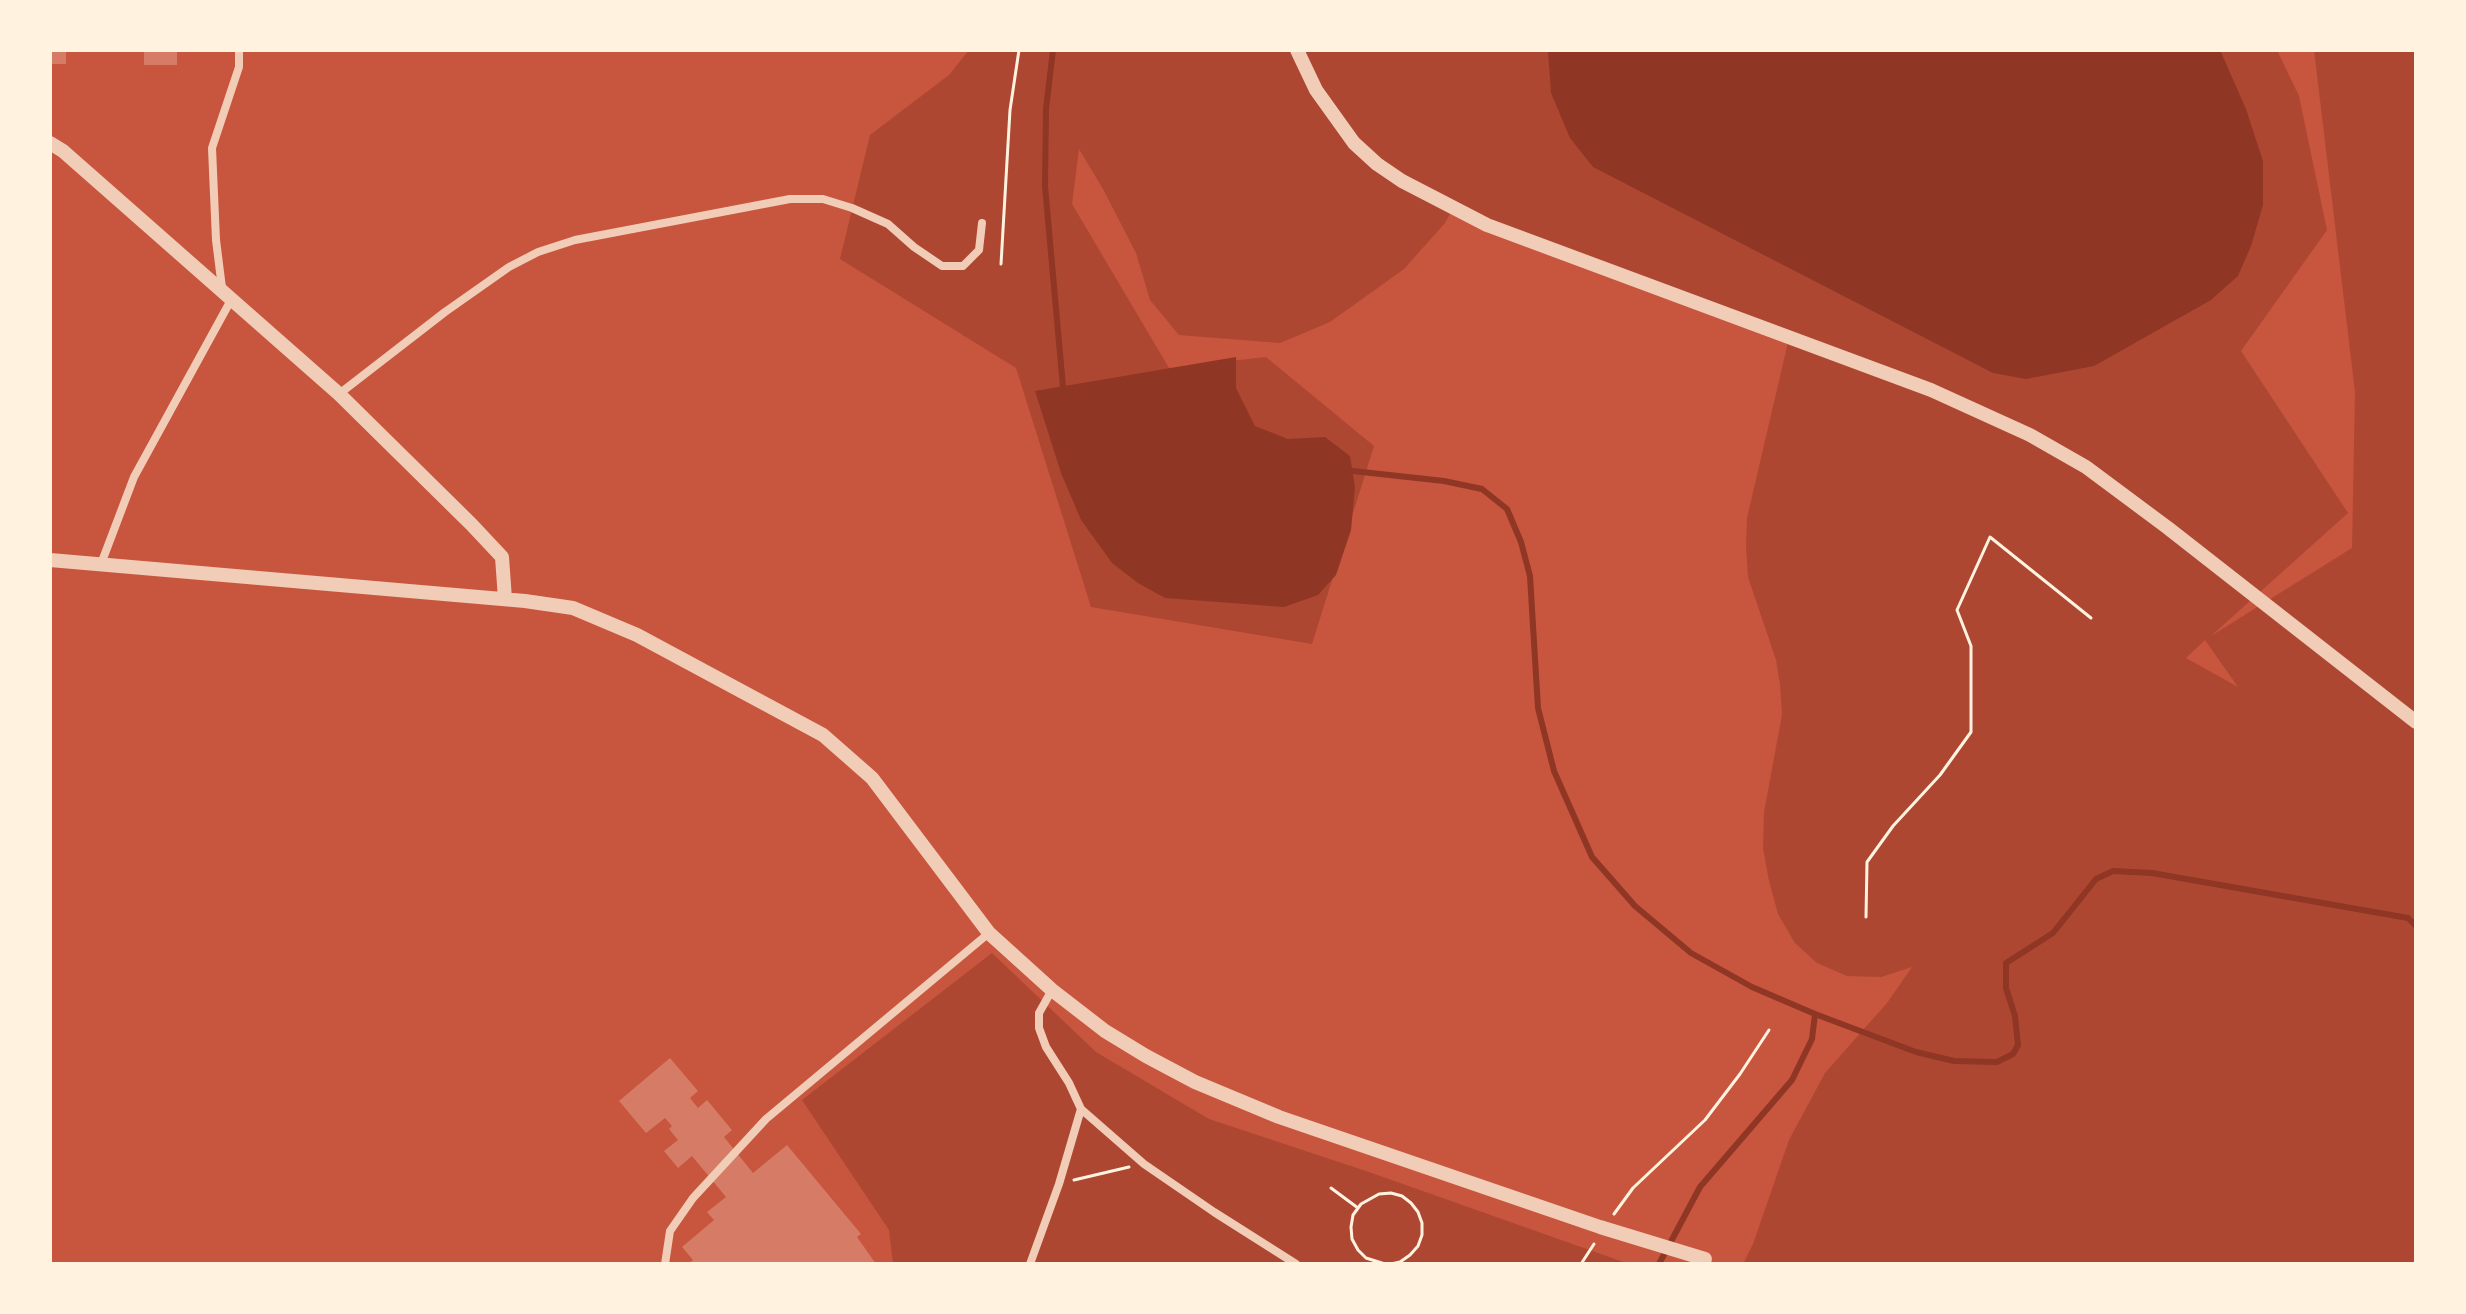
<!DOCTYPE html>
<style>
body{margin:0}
#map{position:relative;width:2466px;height:1314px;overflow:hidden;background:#c8553d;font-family:Jost,sans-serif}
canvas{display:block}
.frame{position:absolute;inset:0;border:52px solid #fff3e0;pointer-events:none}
</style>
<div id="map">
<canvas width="2466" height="1314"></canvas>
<div class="frame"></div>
</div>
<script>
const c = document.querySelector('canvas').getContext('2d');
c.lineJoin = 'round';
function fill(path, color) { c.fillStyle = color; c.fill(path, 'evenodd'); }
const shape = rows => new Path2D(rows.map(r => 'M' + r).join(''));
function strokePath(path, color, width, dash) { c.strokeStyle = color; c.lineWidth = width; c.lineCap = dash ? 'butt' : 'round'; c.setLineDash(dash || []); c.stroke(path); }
const green = shape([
 [969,50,2277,50,2299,96,2327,230,2241,351,2348,513,2211,636,2352,548,2355,392,2314,50,2416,50,2416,1264,1743,1264,1753,1244,1789,1140,1825,1073,1887,1003,1912,967,1881,977,1847,976,1817,963,1795,943,1778,914,1769,881,1763,848,1764,812,1782,715,1780,685,1776,660,1748,577,1746,547,1747,518,1789,338,1453,208,1445,223,1404,269,1330,322,1280,343,1179,335,1150,300,1136,253,1103,189,1079,149,1072,204,1169,368,1266,357,1374,446,1312,644,1091,607,1016,368,840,259,870,135,949,75],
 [2205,640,2238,687,2186,658],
 [992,953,1096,1052,1209,1119,1369,1172,1629,1264,893,1264,889,1230,802,1100]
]);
const water = shape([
 [2220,50,2246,109,2263,161,2263,205,2251,246,2238,276,2211,300,2094,366,2026,379,1993,373,1593,167,1570,138,1551,93,1548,51],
 [1236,357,1236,388,1255,426,1288,439,1325,437,1350,456,1355,487,1351,530,1336,575,1318,595,1284,607,1165,598,1138,583,1112,563,1081,520,1061,473,1035,391]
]);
const stream = shape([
 [1053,50,1046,109,1045,186,1063,387],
 [1353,471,1444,481,1482,489,1507,509,1521,542,1530,576,1538,708,1554,771,1592,857,1635,906,1691,953,1752,987,1815,1014,1916,1052,1954,1061,1997,1062,2013,1054,2018,1045,2015,1016,2006,988,2006,963,2053,933,2096,879,2113,871,2152,873,2408,918,2416,926],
 [1659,1264,1700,1187,1792,1080,1812,1039,1815,1014]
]);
const building = shape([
 [50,50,66,50,66,64,50,64],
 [144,50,177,50,177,65,144,65],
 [670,1058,698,1091,690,1098,698,1108,707,1100,732,1130,724,1137,753,1173,787,1145,861,1234,857,1237,876,1264,688,1264,693,1260,682,1247,714,1220,707,1212,726,1197,692,1156,678,1168,664,1151,678,1140,669,1129,672,1126,665,1118,646,1133,619,1101]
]);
const path = shape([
 [1001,264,1010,110,1019,50],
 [1866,917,1867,862,1893,826,1940,775,1971,732,1971,646,1957,610,1990,537,2091,618],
 [1074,1180,1129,1167],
 [1331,1188,1358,1208],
 [1614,1214,1633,1188,1705,1120,1740,1074,1769,1030],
 [1385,1264,1366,1258,1358,1250,1352,1239,1351,1227,1353,1215,1361,1204,1379,1194,1391,1193,1402,1196,1411,1203,1418,1212,1422,1223,1422,1235,1418,1246,1410,1255,1400,1262,1391,1264],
 [1581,1264,1594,1244]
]);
const minor = shape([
 [222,288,216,240,212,148,239,67,239,50],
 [339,394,445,312,509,267,538,252,575,240,790,199,823,199,852,208,888,224,914,247,942,266,963,266,979,250,982,223],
 [101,564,134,477,231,300],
 [1052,990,1039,1013,1039,1028,1046,1047,1069,1083,1081,1109,1144,1164,1214,1212,1296,1264],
 [665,1264,670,1231,693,1198,766,1119,989,933],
 [1030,1264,1059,1184,1081,1109]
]);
const tertiary = shape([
 [1297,50,1316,90,1354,143,1377,164,1402,181,1487,225,1931,390,2030,435,2086,467,2168,528,2416,722],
 [50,143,63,151,339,394,471,524,502,557,505,599],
 [50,560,525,601,573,608,637,635,823,735,872,778,989,933,1052,990,1105,1031,1146,1056,1195,1082,1279,1117,1600,1227,1705,1259]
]);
fill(green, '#ae4732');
fill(water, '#8f3625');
strokePath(stream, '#8f3625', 6);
fill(building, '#d67c66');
strokePath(path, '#fff3e0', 3);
strokePath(minor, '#f1ccb7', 8);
strokePath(tertiary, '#f1ccb7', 14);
</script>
